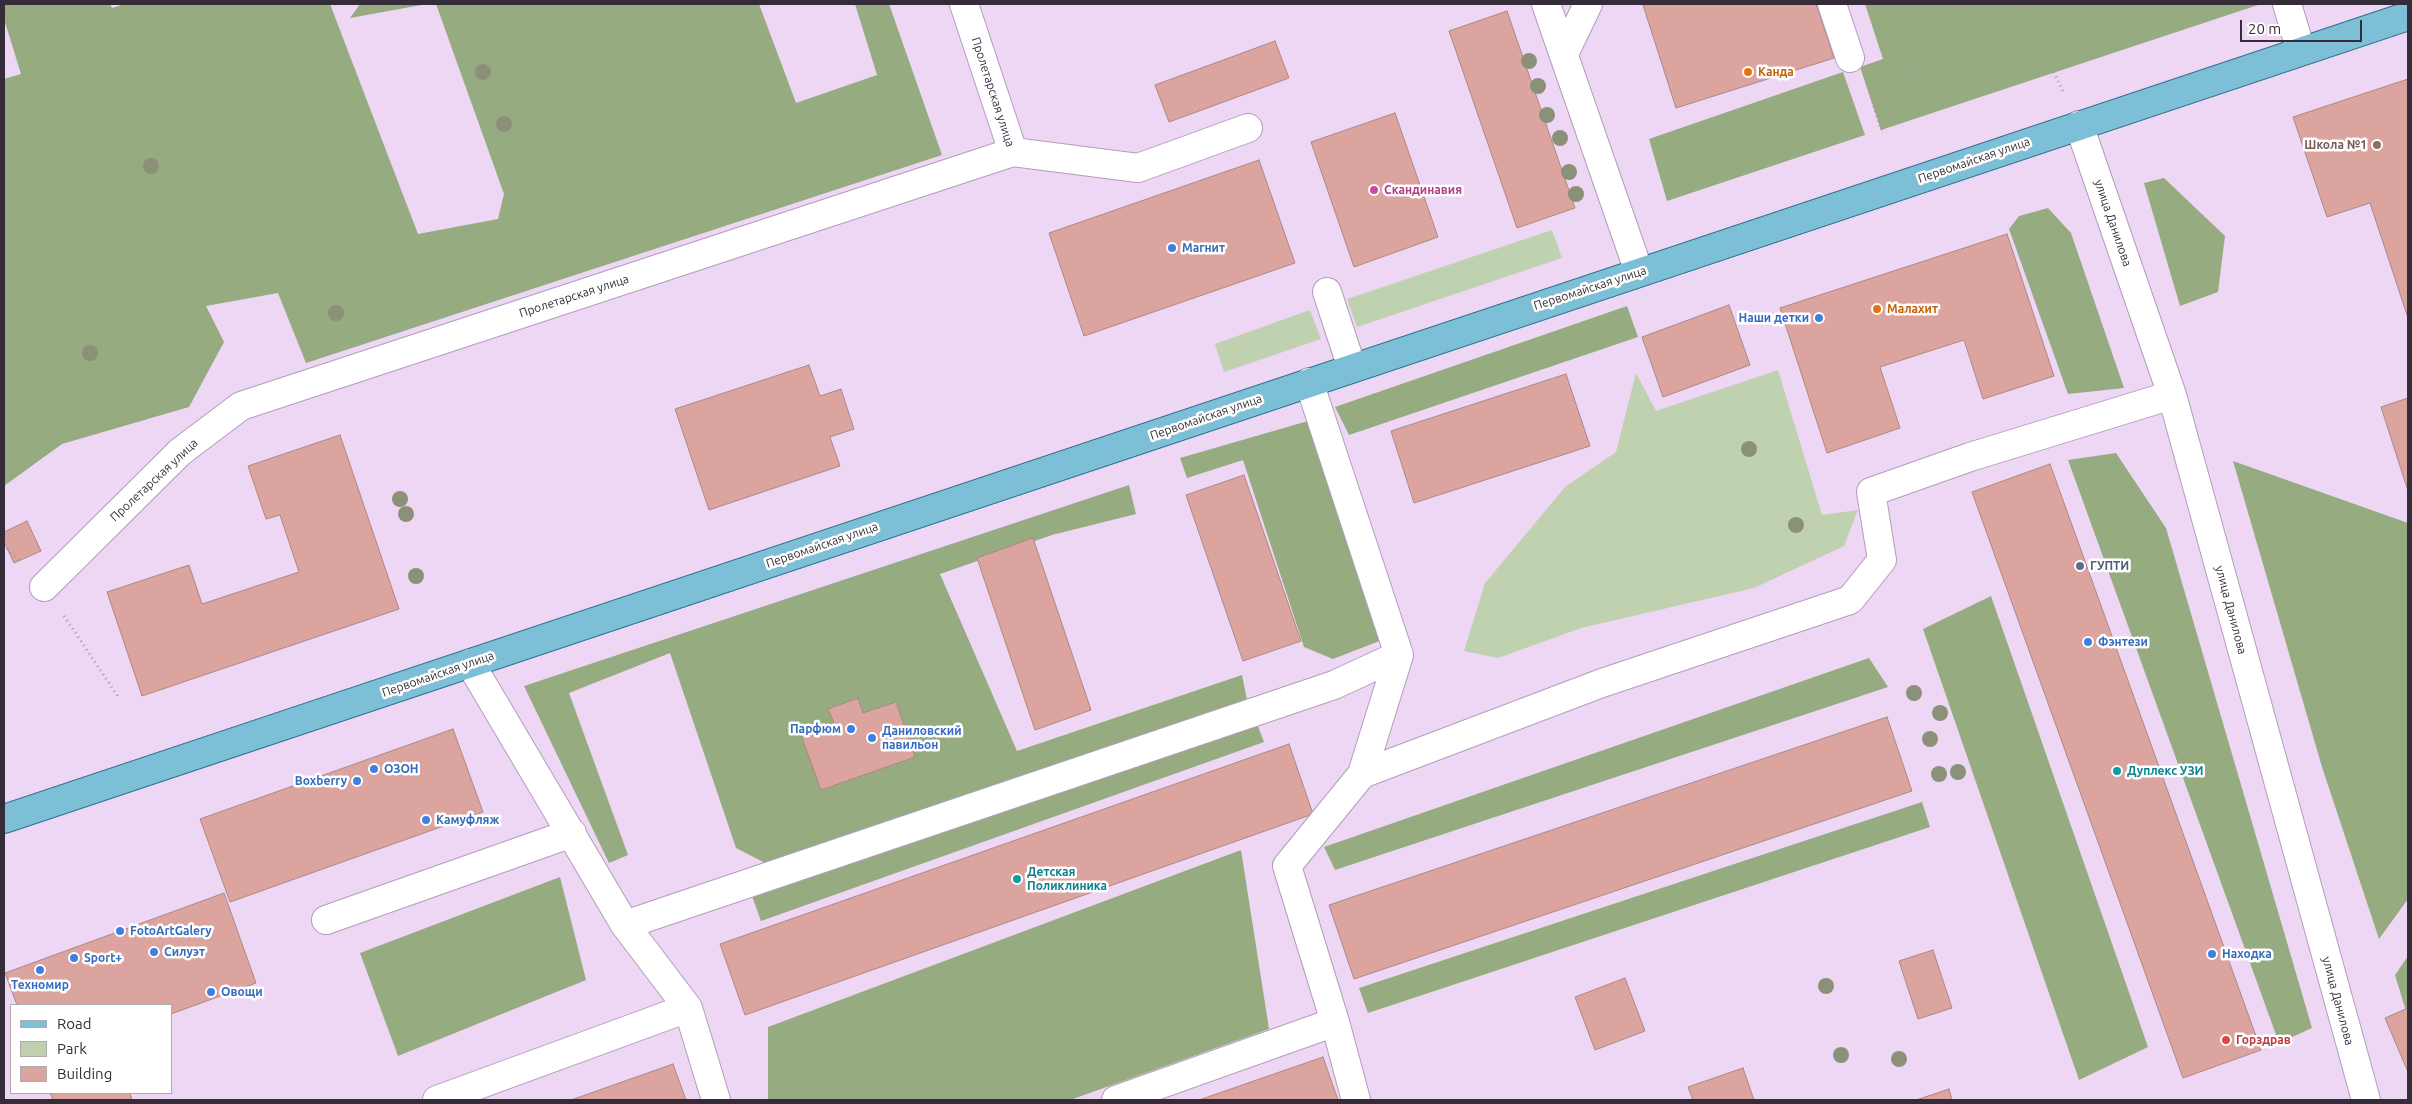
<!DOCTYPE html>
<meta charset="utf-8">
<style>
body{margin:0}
#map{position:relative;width:2412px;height:1104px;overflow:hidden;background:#edd7f5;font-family:Ubuntu,sans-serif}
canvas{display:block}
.frame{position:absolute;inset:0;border:5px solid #342c38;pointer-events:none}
.legend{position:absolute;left:10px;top:1004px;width:162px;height:90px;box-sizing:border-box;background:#fff;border:1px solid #aeabaf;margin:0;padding:6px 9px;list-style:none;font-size:15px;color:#342c38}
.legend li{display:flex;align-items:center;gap:10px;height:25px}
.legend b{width:25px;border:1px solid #aeabaf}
.scale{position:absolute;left:2240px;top:20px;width:122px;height:22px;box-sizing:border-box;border:2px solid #342c38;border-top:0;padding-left:6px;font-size:15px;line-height:18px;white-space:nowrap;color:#342c38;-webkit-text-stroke:4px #fff;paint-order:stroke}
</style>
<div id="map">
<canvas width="2412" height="1104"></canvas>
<div class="frame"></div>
<ul class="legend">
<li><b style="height:6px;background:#7cbfd6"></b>Road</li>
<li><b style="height:14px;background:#c0d1af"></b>Park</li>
<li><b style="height:14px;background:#dba49f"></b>Building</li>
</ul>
<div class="scale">20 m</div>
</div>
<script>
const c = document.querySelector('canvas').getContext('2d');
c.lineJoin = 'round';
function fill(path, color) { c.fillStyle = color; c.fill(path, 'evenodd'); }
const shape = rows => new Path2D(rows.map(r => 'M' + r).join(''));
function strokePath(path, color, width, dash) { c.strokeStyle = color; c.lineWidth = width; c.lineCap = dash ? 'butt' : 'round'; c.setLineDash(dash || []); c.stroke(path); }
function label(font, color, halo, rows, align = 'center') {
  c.font = font + ' Ubuntu,sans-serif'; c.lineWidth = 5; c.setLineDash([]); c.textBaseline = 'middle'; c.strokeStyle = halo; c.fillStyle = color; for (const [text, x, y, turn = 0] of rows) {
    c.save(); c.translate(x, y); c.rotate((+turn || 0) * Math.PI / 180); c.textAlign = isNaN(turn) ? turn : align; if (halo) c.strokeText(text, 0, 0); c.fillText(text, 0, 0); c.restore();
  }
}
const green = shape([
 [1552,230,1562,258,1357,327,1347,299],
 [1310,310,1321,339,1224,372,1215,344],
 [1778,370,1822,515,1858,510,1844,546,1754,588,1581,628,1498,658,1464,651,1485,583,1565,487,1616,452,1636,373,1656,411]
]);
const forest = shape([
 [4,4,110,4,112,8,125,4,330,4,418,234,498,219,504,194,436,4,759,4,796,103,877,75,855,4,889,4,942,155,306,363,278,293,206,306,224,342,189,407,62,444,4,486,4,79,21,74,4,19],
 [360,4,427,4,350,18],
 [1865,4,2261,4,1881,130,1860,67,1883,59],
 [1843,72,1865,135,1667,201,1649,139],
 [2164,178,2225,236,2218,292,2180,306,2144,183],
 [2048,208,2071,233,2124,388,2068,394,2009,229,2019,216],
 [1627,306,1638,337,1349,435,1335,407],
 [1308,421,1382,640,1333,659,1304,647,1243,460,1187,478,1180,458],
 [2116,453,2166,528,2312,1028,2279,1043,2068,460],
 [2233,461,2408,523,2408,899,2379,939,2322,767],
 [1129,485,1136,514,1052,535,940,574,1017,751,1242,675,1247,700,767,864,736,848,670,653,569,693,628,855,609,863,524,686],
 [1991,596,2148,1047,2079,1080,1923,629],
 [1869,658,1888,687,1335,870,1324,847],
 [1256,721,1264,742,761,921,752,896],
 [1922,802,1930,827,1368,1013,1359,988],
 [1241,850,1269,1029,1070,1100,768,1100,768,1027],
 [560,877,586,980,398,1056,360,953],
 [2408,956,2408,1018,2395,975]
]);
const building = shape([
 [1647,4,1816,4,1834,58,1676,108,1643,5,1647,4],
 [1507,11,1575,208,1517,228,1449,31,1507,11],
 [1275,41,1289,78,1169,122,1155,85,1275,41],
 [2408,79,2408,318,2370,203,2327,217,2293,117,2408,79],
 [1395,113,1438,237,1354,267,1311,142,1395,113],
 [1259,160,1295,263,1084,336,1049,233,1259,160],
 [2007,234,2054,376,1983,399,1964,340,1880,367,1900,428,1827,453,1780,308,2007,234],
 [1729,305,1750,365,1663,397,1642,337,1729,305],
 [809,365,820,396,841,389,854,429,830,437,840,466,709,510,675,409,809,365],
 [1566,374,1590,446,1414,503,1391,431,1566,374],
 [2408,398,2408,491,2381,407,2408,398],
 [340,435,399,609,142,696,107,592,189,565,202,604,299,572,280,515,266,519,248,466,340,435],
 [2050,464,2261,1050,2183,1078,1972,492,2050,464],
 [1244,475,1301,641,1243,661,1186,495,1244,475],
 [27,521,41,551,14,563,4,542,4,532,27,521],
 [1033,538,1091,710,1035,730,977,558,1033,538],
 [858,698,863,713,896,702,915,757,821,790,801,735,834,723,828,709,858,698],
 [1887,717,1912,791,1354,979,1329,905,1887,717],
 [453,729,483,812,230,902,200,819,453,729],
 [1289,744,1313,814,745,1015,720,944,1289,744],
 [224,893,256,983,171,1014,171,1005,17,1005,5,973,224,893],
 [1933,950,1952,1008,1918,1019,1899,961,1933,950],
 [1625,978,1645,1031,1595,1050,1575,997,1625,978],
 [2408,1008,2408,1072,2385,1018,2408,1008],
 [1323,1057,1338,1100,1199,1100,1323,1057],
 [673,1064,686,1100,571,1100,673,1064],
 [1743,1068,1754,1100,1693,1100,1688,1087,1743,1068],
 [1949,1089,1952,1100,1916,1100,1949,1089],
 [50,1093,130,1093,132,1100,53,1100,50,1093]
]);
const path = shape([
 [1959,4,1971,4],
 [2022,4,2064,94],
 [1868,87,1881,130,1954,4],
 [4,545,21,563],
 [64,616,119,698]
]);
const minor = shape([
 [1546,4,1639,272],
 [1832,4,1850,58],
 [2287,4,2301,51],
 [1564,54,1588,4],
 [2079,125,2172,395,2366,1100],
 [1013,152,1138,168,1248,128],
 [1327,292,1352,368],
 [1309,382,1399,655,1362,774,1287,866,1335,1022,1356,1100],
 [44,587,180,452,241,406,1013,152,964,4],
 [470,663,625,925,1334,685,1399,655],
 [1362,774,1602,683,1850,600,1882,560,1871,492,1970,457,2172,395],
 [326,920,572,833],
 [688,1008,716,1100],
 [437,1100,688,1008,625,925],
 [1116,1100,1335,1022]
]);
const major = shape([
 [4,819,2408,16]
]);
const trees = [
 [1529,61],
 [483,72],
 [1538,86],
 [1547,115],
 [504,124],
 [1560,138],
 [151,166],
 [1569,172],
 [1576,194],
 [336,313],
 [90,353],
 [1749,449],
 [400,499],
 [406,514],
 [1796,525],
 [416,576],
 [1914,693],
 [1940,713],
 [1930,739],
 [1958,772],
 [1939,774],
 [1826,986],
 [1841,1055],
 [1899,1059]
];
const markers = [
 [1748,72,5,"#e8710a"],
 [2377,145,5,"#8d6e63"],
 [1374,190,5,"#d1479c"],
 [1172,248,5,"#3f7fe0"],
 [1877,309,5,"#e8710a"],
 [1819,318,5,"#3f7fe0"],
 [2080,566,5,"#5c6f8a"],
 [2088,642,5,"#3f7fe0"],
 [851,729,5,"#3f7fe0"],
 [872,738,5,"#3f7fe0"],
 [374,769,5,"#3f7fe0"],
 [2117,771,5,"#0f9aa8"],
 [357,781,5,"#3f7fe0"],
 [426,820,5,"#3f7fe0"],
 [1017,879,5,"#0f9aa8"],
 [120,931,5,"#3f7fe0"],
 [154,952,5,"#3f7fe0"],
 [2212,954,5,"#3f7fe0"],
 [74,958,5,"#3f7fe0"],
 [40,970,5,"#3f7fe0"],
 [211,992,5,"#3f7fe0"],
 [2226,1040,5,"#e0444e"]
];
const foodNames = [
 ["Канда",1758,72],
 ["Малахит",1887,309]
];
const streetNames = [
 ["Пролетарская улица",993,92,72],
 ["Первомайская улица",1974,160,-19],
 ["улица Данилова",2113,223,71],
 ["Первомайская улица",1590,288,-18],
 ["Пролетарская улица",574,296,-18],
 ["Первомайская улица",1206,417,-19],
 ["Пролетарская улица",154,480,-43],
 ["Первомайская улица",822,545,-19],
 ["улица Данилова",2231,610,75],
 ["Первомайская улица",438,674,-19],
 ["улица Данилова",2338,1001,75]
];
const educationNames = [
 ["Школа №1",2367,145]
];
const hotelNames = [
 ["Скандинавия",1384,190]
];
const shopNames = [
 ["Магнит",1182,248],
 ["Наши детки",1809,318,"right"],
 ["Фэнтези",2098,642],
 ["Парфюм",841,729,"right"],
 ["Даниловский",882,731],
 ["павильон",882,745],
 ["ОЗОН",384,769],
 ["Boxberry",347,781,"right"],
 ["Камуфляж",436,820],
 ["FotoArtGalery",130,931],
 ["Силуэт",164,952],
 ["Находка",2222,954],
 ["Sport+",84,958],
 ["Техномир",40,985,"center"],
 ["Овощи",221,992]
];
const serviceNames = [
 ["ГУПТИ",2090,566]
];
const cultureNames = [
 ["Дуплекс УЗИ",2127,771],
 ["Детская",1027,872],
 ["Поликлиника",1027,886]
];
const healthNames = [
 ["Горздрав",2236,1040]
];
fill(green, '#c0d1af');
fill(forest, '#96ab7f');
fill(building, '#dba49f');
strokePath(building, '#ad8783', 1);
strokePath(minor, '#b29dba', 30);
strokePath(major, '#2a708c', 30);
strokePath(path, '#a696ad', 3, [1, 4]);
strokePath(minor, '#fff', 28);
strokePath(major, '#7cbfd6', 28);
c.fillStyle = '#8b9079';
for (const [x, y] of trees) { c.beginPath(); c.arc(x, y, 8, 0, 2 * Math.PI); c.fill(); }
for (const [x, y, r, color] of markers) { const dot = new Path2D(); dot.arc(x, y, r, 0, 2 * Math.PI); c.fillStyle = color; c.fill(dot); strokePath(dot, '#fff', 2); }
label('bold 12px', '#c56008', '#fff', foodNames, 'left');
label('12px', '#342c38', '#fff', streetNames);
label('bold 12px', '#785e54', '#fff', educationNames, 'right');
label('bold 12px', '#b23c85', '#fff', hotelNames, 'left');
label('bold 12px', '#366cbe', '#fff', shopNames, 'left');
label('bold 12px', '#4e5e75', '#fff', serviceNames, 'left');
label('bold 12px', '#0d838f', '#fff', cultureNames, 'left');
label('bold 12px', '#be3a42', '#fff', healthNames, 'left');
</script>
